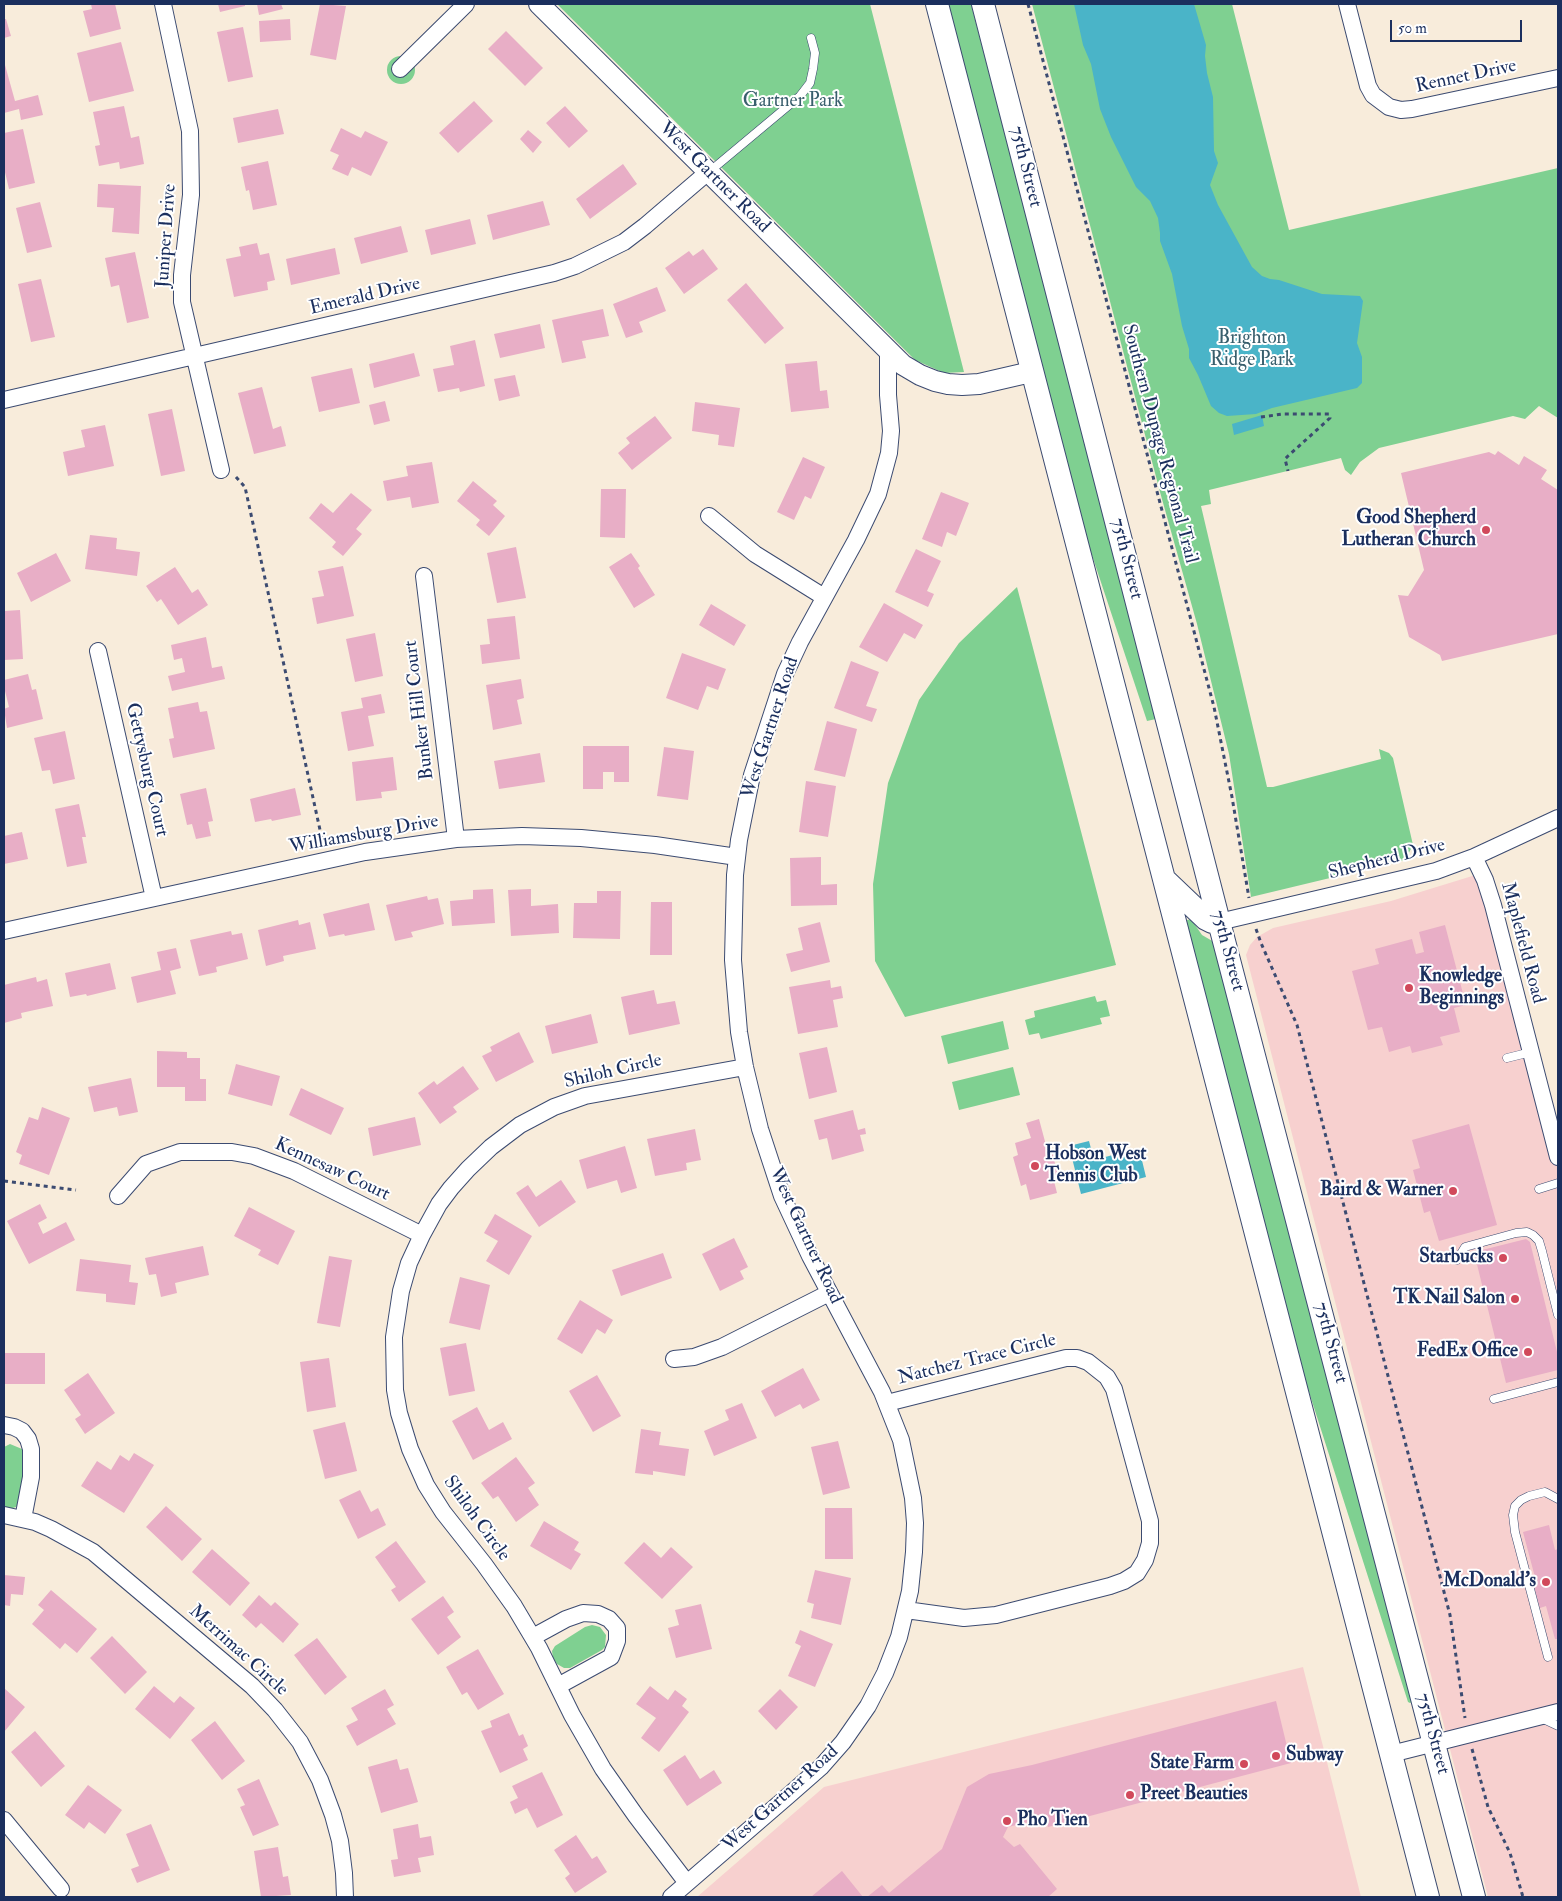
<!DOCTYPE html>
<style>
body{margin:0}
#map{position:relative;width:1562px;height:1901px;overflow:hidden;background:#f8ecdb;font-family:"IM FELL Double Pica",serif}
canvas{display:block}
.frame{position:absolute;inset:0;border:5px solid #1b2f5e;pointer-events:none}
.scale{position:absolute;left:1390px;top:20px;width:132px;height:22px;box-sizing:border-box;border:2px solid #1b2f5e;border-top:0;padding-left:6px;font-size:15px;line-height:18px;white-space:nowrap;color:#1b2f5e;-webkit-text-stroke:4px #fff;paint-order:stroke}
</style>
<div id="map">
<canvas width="1562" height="1901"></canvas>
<div class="frame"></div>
<div class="scale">50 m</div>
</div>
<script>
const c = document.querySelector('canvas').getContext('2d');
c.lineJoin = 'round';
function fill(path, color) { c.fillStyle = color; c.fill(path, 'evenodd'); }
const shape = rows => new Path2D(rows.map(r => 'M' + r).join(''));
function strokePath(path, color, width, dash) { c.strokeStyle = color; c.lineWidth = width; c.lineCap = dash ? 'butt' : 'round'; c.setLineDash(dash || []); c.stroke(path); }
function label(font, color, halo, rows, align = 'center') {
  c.font = font + ' "IM FELL Double Pica",serif'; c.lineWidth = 4; c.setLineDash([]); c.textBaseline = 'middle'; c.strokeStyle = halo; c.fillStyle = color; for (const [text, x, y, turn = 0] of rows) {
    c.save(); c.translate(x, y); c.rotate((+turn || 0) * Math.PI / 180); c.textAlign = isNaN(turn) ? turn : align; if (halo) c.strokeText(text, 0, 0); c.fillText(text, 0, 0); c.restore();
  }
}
const built = shape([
 [1482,873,1558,1167,1558,1897,1488,1897,1246,955,1250,945,1257,937,1273,928,1391,901],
 [1303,1667,1361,1897,697,1897,824,1787]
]);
const green = shape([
 [557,4,870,4,964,372,944,373,915,360],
 [947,4,971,4,1156,719,1147,721,1078,513],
 [1032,4,1232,4,1289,230,1558,168,1558,418,1539,406,1525,419,1513,416,1379,448,1360,462,1351,475,1345,470,1341,458,1209,490,1211,504,1201,506,1267,787,1273,787,1381,759,1379,749,1389,753,1393,758,1413,845,1405,860,1251,897,1229,754,1197,624,1160,492],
 '387 70a14 14 0 1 1 28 0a14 14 0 1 1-28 0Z',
 [1017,587,1116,965,905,1017,875,961,873,884,888,783,919,700,959,643],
 [1191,919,1202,935,1214,942,1412,1702,1410,1703,1408,1702,1302,1370,1184,921],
 [1095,996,1097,1002,1106,1000,1110,1016,1100,1018,1102,1024,1041,1039,1039,1033,1029,1035,1025,1020,1035,1017,1034,1011],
 [1003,1021,1009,1049,948,1064,941,1036],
 [1013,1067,1020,1095,959,1110,952,1082],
 [10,1444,22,1449,26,1460,19,1503,16,1507,7,1510,4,1510,4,1447],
 [592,1625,600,1627,606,1635,605,1647,602,1650,570,1668,564,1668,557,1664,553,1658,552,1651,555,1646,585,1627]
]);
const water = shape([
 [1074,4,1194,4,1206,45,1205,56,1207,73,1213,97,1214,151,1218,163,1210,185,1218,205,1252,267,1262,276,1270,279,1279,280,1322,294,1360,296,1363,301,1357,343,1362,357,1362,383,1357,388,1272,408,1256,414,1227,416,1219,413,1211,406,1198,375,1189,358,1189,349,1182,326,1172,274,1160,241,1160,233,1158,218,1150,201,1136,187,1111,137,1100,109,1091,64,1083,45],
 [1262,415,1264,426,1234,435,1232,424],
 [1089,1141,1094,1160,1139,1148,1146,1177,1081,1194,1069,1146]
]);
const building = shape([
 [91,4,115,4,121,29,90,37,83,11,92,9],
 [218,4,245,4,245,6,220,12],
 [257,4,281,4,283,9,259,15],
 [320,4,346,6,336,60,310,55],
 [4,19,6,19,11,36,4,38],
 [290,19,291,40,260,42,259,21],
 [243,27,253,77,228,82,217,32],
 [506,31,543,68,525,86,488,49],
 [121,42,134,91,89,102,77,53],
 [4,65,5,65,15,101,38,95,43,115,21,120,19,109,4,113],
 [474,101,493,121,458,153,439,133],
 [124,106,131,138,139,136,144,164,120,169,119,162,99,166,95,146,100,145,93,112],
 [565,106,588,131,569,148,546,123],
 [278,109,284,134,238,143,233,118],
 [341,128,361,138,365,131,388,142,371,176,352,167,348,176,332,169,339,155,330,151],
 [23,129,35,183,9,189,4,168,4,133],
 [528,130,542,142,533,153,520,139],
 [268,161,277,205,253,210,249,190,246,191,241,167],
 [623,164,637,184,590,219,576,199],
 [98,184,141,186,139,234,112,232,114,208,97,207],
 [543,201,550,225,493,240,487,215],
 [40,202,52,247,27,253,16,208],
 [470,219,476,244,431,255,425,230],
 [401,226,408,252,361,264,354,238],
 [257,243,260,255,269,253,275,280,267,282,268,290,234,297,226,259,241,256,239,247],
 [335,248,340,274,291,285,286,259],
 [703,249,718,269,684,294,665,268,689,251,693,256],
 [135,252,149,318,127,323,119,285,111,287,105,258],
 [41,279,55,337,31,342,18,284],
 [746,283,784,328,765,344,727,300],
 [657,287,666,311,639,322,643,332,626,338,613,304],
 [603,309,609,336,582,341,586,358,562,363,552,320],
 [540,324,545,348,500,358,494,334],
 [475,340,485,386,460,392,459,388,438,392,433,369,454,365,450,346],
 [414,353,420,376,374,388,369,364],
 [817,361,820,391,827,390,829,408,791,412,785,364],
 [352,368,360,403,319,412,311,377],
 [515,375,520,396,499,401,494,379],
 [262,387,273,429,281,426,286,446,254,454,238,393],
 [385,401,390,421,374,425,369,405],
 [695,402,740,408,734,447,718,445,719,435,692,431],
 [172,409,185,471,161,476,148,414],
 [655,416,672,438,632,470,618,453,630,443,626,438],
 [105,425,114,466,68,476,63,452,85,447,81,430],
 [1498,451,1519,465,1524,456,1547,470,1541,479,1558,490,1558,634,1442,661,1440,655,1409,637,1398,595,1408,596,1424,570,1401,473,1489,452,1495,455],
 [803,457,825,467,811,499,805,496,794,520,777,512],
 [432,462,439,503,412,508,410,497,387,501,383,481,408,476,406,466],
 [473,481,497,501,493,505,505,516,489,536,476,525,480,520,457,501],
 [601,489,626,489,625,538,600,537],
 [941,492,969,503,956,536,947,532,942,547,922,539],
 [351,493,372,510,356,529,362,534,343,556,332,547,336,542,309,518,321,503,333,513],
 [90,535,117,538,116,549,140,552,137,576,85,569],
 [516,547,526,598,497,603,487,553],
 [916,549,941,561,927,591,934,594,928,607,895,592],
 [56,553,71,581,31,602,17,573],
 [631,553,640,566,638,568,655,595,634,608,609,567],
 [343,566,354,616,317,624,312,598,324,596,318,571],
 [175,567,192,593,198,589,208,605,178,625,161,599,157,602,146,586],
 [884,603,923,625,915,639,904,633,887,662,859,647],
 [711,604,746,625,734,646,699,625],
 [20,610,23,659,4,660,4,611],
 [515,616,520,659,482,664,480,645,490,644,487,619],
 [375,633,383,676,355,682,346,639],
 [206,637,212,668,222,666,225,679,172,691,168,676,185,672,182,658,174,660,171,645],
 [682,653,726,669,718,690,707,686,698,710,666,698],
 [851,661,879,672,866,706,877,709,872,722,834,708],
 [28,674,32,690,36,689,43,719,7,728,4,709,9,707,4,687,4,680],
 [521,679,524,698,517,700,522,724,493,730,486,685],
 [381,694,385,713,368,716,374,746,348,751,341,712,363,708,361,698],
 [198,702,200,712,207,711,215,749,173,758,169,739,174,738,168,708],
 [827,721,857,729,845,777,814,770],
 [65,731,75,779,53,784,50,770,42,771,34,738],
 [583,746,629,746,629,782,614,782,614,772,603,772,603,789,583,789],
 [664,747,694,751,688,800,657,796],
 [540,753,545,782,499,789,494,761],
 [393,757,397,790,381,792,382,798,356,801,352,762],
 [806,781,836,786,828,837,799,832],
 [206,788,213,821,208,822,211,836,196,839,192,824,187,825,180,794],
 [295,788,301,815,272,821,271,819,255,822,250,799],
 [79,804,86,837,82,837,87,863,67,867,55,809],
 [22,832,28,859,4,864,4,836],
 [821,857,821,885,837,884,837,905,791,906,790,858],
 [493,889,495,923,452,926,450,901,473,899,473,890],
 [531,889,531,906,558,904,559,933,511,936,508,890],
 [597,891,621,891,620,939,573,938,574,903,597,903],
 [427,896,428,900,438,898,444,924,411,932,413,937,395,941,386,905],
 [651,902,672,902,672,955,650,955],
 [369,903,375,930,345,936,344,934,329,937,323,914],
 [298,920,299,925,310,922,316,949,283,956,284,961,266,966,258,930],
 [820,922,830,962,791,972,786,954,803,950,798,928],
 [1445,925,1466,1005,1454,1008,1460,1032,1440,1037,1443,1045,1412,1053,1410,1046,1389,1052,1382,1027,1368,1030,1352,971,1379,964,1375,949,1412,939,1416,954,1424,952,1419,932],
 [231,931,232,935,242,933,248,959,216,967,217,972,199,976,190,940],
 [176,948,181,968,170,971,176,994,137,1003,131,977,161,970,157,952],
 [110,963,116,989,87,996,86,994,70,997,65,973],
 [36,977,37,982,47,979,53,1006,21,1013,22,1018,4,1023,4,985],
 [830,980,831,988,841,986,843,998,833,1000,838,1027,798,1034,789,987],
 [654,990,657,1004,675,1001,680,1024,629,1035,621,997],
 [591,1014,598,1043,552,1054,545,1026],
 [519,1032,534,1062,496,1082,482,1056,492,1051,490,1047],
 [827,1047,837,1092,809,1099,799,1053],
 [157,1051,187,1052,187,1058,200,1058,200,1079,206,1079,206,1101,185,1101,185,1087,157,1087],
 [236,1064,280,1076,272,1106,228,1094],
 [463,1066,479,1089,453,1107,457,1112,440,1124,418,1093,434,1081,437,1085],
 [131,1078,138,1112,119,1116,117,1107,94,1112,88,1087],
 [301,1088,344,1108,331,1135,289,1115],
 [42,1107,70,1118,49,1175,19,1164,22,1155,16,1152,29,1117,38,1120],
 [853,1110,858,1130,865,1128,866,1134,860,1135,864,1151,832,1160,827,1138,819,1140,814,1120],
 [415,1117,421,1145,373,1156,368,1128],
 [1039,1119,1047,1149,1051,1148,1058,1175,1053,1177,1057,1193,1030,1200,1026,1184,1021,1186,1013,1157,1018,1155,1015,1143,1031,1138,1026,1123],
 [1469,1124,1497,1225,1439,1241,1430,1211,1424,1213,1413,1170,1420,1168,1412,1140],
 [695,1129,701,1160,686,1163,687,1170,655,1176,647,1139],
 [625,1146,637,1188,621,1193,617,1180,587,1189,579,1160],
 [561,1180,576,1202,539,1227,516,1193,528,1185,536,1197],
 [40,1204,47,1218,38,1223,43,1234,66,1222,75,1240,29,1264,7,1221],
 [249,1207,295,1231,278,1265,258,1255,261,1250,234,1236],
 [495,1214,532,1236,509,1275,486,1261,498,1241,484,1233],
 [734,1238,748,1267,740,1271,744,1279,720,1291,702,1254],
 [1526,1239,1530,1242,1558,1356,1558,1370,1506,1383,1474,1252],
 [203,1246,209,1275,175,1283,177,1293,161,1297,156,1274,149,1275,145,1258],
 [663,1253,672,1278,621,1296,612,1270],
 [329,1256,352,1260,340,1327,317,1323],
 [80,1259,131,1265,129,1282,138,1283,135,1305,106,1302,106,1294,76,1291],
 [460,1277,490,1285,480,1330,449,1323],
 [580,1300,613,1320,605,1334,597,1329,582,1354,557,1339],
 [466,1343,475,1391,449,1396,440,1348],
 [4,1353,45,1353,45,1384,4,1384],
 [329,1358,336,1407,307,1412,300,1362],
 [803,1368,820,1400,803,1409,800,1404,775,1417,761,1391],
 [88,1373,115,1413,85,1434,75,1419,81,1415,64,1390],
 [597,1375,621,1416,593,1432,569,1391],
 [742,1403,757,1438,714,1456,704,1431,729,1420,725,1410],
 [477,1407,489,1430,503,1422,512,1439,473,1460,452,1421],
 [345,1422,357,1471,325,1479,313,1430],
 [641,1429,661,1432,659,1445,689,1449,685,1476,653,1471,653,1475,635,1473],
 [838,1441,850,1488,823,1495,811,1447],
 [134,1453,154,1465,124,1513,81,1486,97,1461,111,1470,120,1455,129,1461],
 [516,1457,535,1483,528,1488,539,1505,516,1522,498,1496,493,1499,481,1483],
 [360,1490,371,1512,378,1508,386,1525,358,1539,339,1500],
 [166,1506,202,1539,182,1561,146,1527],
 [825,1508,852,1508,853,1559,825,1559],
 [544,1521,579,1542,574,1550,581,1554,571,1570,530,1546],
 [1549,1525,1555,1550,1558,1549,1558,1639,1555,1639,1546,1606,1540,1608,1533,1582,1536,1581,1523,1532],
 [396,1541,426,1582,399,1602,391,1590,396,1587,375,1557],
 [644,1542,661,1558,671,1547,693,1567,662,1599,624,1563],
 [212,1549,250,1583,230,1606,192,1572],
 [815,1570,851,1578,841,1625,811,1618,814,1604,807,1602],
 [4,1575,25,1577,23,1595,11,1594,10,1606,4,1605],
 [51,1590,97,1629,77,1653,65,1643,60,1649,32,1624,44,1610,38,1605],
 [259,1595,271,1606,275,1602,299,1624,283,1643,261,1623,256,1628,242,1615],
 [443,1596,454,1612,447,1617,461,1637,438,1655,411,1619],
 [701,1604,712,1649,676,1658,668,1628,679,1625,675,1610],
 [800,1630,833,1644,815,1687,788,1676,801,1646,795,1643],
 [112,1636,147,1672,125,1694,90,1658],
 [317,1638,347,1677,325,1695,294,1655],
 [478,1649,504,1694,478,1710,467,1692,462,1695,446,1667],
 [154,1686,174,1703,180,1696,195,1708,170,1739,135,1709],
 [650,1686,668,1700,675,1690,687,1699,682,1706,689,1712,659,1752,641,1738,656,1718,636,1704],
 [4,1688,25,1707,4,1732],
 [385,1689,394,1705,387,1709,396,1724,357,1746,346,1726,358,1720,351,1708],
 [780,1689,798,1707,776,1730,758,1711],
 [1276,1701,1291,1763,1048,1827,1046,1818,1008,1827,1003,1837,1014,1847,1020,1844,1057,1889,1048,1897,867,1897,882,1885,889,1893,942,1849,967,1787,989,1774,1032,1765],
 [509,1713,519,1736,523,1734,528,1746,523,1749,528,1760,500,1773,481,1731,492,1727,490,1721],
 [215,1721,245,1761,222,1780,191,1740],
 [35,1731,65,1766,41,1787,11,1752],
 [685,1755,700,1779,714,1770,722,1783,687,1806,663,1770],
 [397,1759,400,1770,408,1768,418,1802,381,1813,368,1767],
 [542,1772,563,1815,537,1828,527,1808,515,1814,510,1802,518,1798,512,1786],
 [259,1779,279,1825,253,1836,240,1807,245,1805,237,1789],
 [88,1785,122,1810,105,1834,89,1822,84,1829,65,1815],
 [151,1824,170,1870,137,1883,131,1869,139,1866,126,1834],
 [418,1824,420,1838,431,1836,434,1855,418,1858,421,1872,394,1877,391,1860,398,1859,393,1829],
 [576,1835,592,1859,597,1856,607,1872,575,1893,565,1878,570,1874,554,1850],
 [278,1847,283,1877,288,1876,291,1895,261,1897,254,1851],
 [842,1871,863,1897,811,1897]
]);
const path = shape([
 [1028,4,1214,707,1232,797,1249,898],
 [1261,417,1283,414,1329,414,1330,418,1288,456,1285,459,1288,471],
 [236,477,245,487,322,839],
 [1256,929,1261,943,1297,1025,1450,1615,1465,1718],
 [4,1181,76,1190],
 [1472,1749,1488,1807,1510,1853,1523,1897]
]);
const service = shape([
 [709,172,800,96,810,83,813,69,815,53,811,38],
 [1507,1058,1531,1052],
 [1539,1189,1558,1183],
 [1457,1260,1465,1247,1516,1233,1527,1232,1533,1235,1539,1241,1542,1251,1558,1315],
 [1494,1399,1558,1382],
 [1548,1657,1515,1532,1513,1515,1515,1506,1521,1500,1529,1496,1545,1492,1558,1499],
 [1541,1718,1558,1726]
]);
const minor = shape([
 [163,4,190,131,191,195,182,275,182,302,221,470],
 [1347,4,1368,86,1373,95,1389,107,1401,110,1412,109,1558,78],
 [400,69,466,4],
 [4,400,554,273,575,266,624,242,645,226,708,172],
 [709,516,755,554,824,597],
 [424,576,456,839],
 [98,651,154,898],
 [1474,857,1485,880,1493,905,1558,1157],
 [1219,922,1436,871,1474,857,1558,818],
 [4,931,365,852,456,839,522,836,581,838,655,845,737,857],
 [118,1196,146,1164,180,1152,232,1152,254,1156,294,1171,422,1235],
 [674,1359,694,1357,722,1347,829,1293],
 [887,1403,1066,1358,1077,1358,1088,1362,1107,1377,1114,1389,1150,1521,1150,1543,1145,1560,1137,1573,1124,1581,1110,1586,996,1615,964,1618,906,1610],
 [4,1425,14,1427,22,1431,28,1439,31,1449,31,1477,23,1519],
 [4,1515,35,1522,51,1529,93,1552,252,1686,275,1710,300,1742,320,1780,333,1815,340,1841,344,1873,345,1897],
 [533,1637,566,1619,583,1613,598,1614,609,1619,617,1628,617,1641,611,1657,558,1686],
 [1391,1754,1558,1712],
 [4,1820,61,1889],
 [687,1883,636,1816,603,1769,572,1715,539,1648,514,1606,484,1564,443,1512,426,1485,410,1449,399,1413,395,1390,394,1337,401,1291,409,1263,422,1235,439,1204,451,1188,468,1169,491,1147,520,1125,554,1107,585,1096,745,1067],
 [671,1897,788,1796,821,1767,843,1742,868,1706,885,1673,899,1637,910,1591,914,1552,915,1523,913,1498,901,1440,882,1392,810,1256,782,1196,760,1129,745,1067,739,1032,733,960,735,875,739,840,752,775,785,674,800,642,856,540,878,494,889,453,891,431,888,395,888,352]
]);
const tertiary = shape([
 [539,4,903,365,920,375,935,381,948,384,962,385,979,384,1031,372]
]);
const secondary = shape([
 [937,4,1428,1897],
 [983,4,1219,922,1474,1897],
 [1164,879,1206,919,1212,922,1219,922]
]);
const markers = [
 [1486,530,5,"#d1495b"],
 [1409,988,5,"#d1495b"],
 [1035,1166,5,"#d1495b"],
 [1453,1191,5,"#d1495b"],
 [1503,1258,5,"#d1495b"],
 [1515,1299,5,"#d1495b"],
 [1528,1352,5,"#d1495b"],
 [1546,1582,5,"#d1495b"],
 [1276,1756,5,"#d1495b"],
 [1244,1764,5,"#d1495b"],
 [1130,1795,5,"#d1495b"],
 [1007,1821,5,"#d1495b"]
];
const streetNames = [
 ["Rennet Drive",1466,77,-12],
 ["75th Street",1025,167,76],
 ["West Gartner Road",714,178,45],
 ["Juniper Drive",167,236,-86],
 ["Emerald Drive",365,297,-13],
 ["Southern Dupage Regional Trail",1159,444,75],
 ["75th Street",1126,559,76],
 ["Bunker Hill Court",420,710,-97],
 ["West Gartner Road",771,728,-72],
 ["Gettysburg Court",146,770,77],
 ["Williamsburg Drive",364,835,-10],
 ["Shepherd Drive",1387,860,-14],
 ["Maplefield Road",1522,943,75],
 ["75th Street",1227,951,75],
 ["Shiloh Circle",613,1072,-13],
 ["Kennesaw Court",332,1170,25],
 ["West Gartner Road",805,1236,65],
 ["75th Street",1330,1343,75],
 ["Natchez Trace Circle",977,1360,-14],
 ["Shiloh Circle",476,1519,54],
 ["Merrimac Circle",238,1651,42],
 ["75th Street",1432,1734,75],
 ["West Gartner Road",781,1799,-42]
];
const parkNames = [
 ["Gartner Park",793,102],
 ["Brighton",1252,339],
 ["Ridge Park",1252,361]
];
const poiNames = [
 ["Good Shepherd",1476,519],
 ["Lutheran Church",1476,541],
 ["Knowledge",1419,977,"left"],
 ["Beginnings",1419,999,"left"],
 ["Hobson West",1045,1155,"left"],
 ["Tennis Club",1045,1177,"left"],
 ["Baird & Warner",1443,1191],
 ["Starbucks",1493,1258],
 ["TK Nail Salon",1505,1299],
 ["FedEx Office",1518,1352],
 ["McDonald's",1536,1582],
 ["Subway",1286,1756,"left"],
 ["State Farm",1234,1764],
 ["Preet Beauties",1140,1795,"left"],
 ["Pho Tien",1017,1821,"left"]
];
fill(built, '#f7d0cf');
fill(green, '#7fd091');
fill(water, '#4ab4c8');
fill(building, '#e8aec6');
strokePath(service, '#3c4b71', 9);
strokePath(minor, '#3c4b71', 18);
strokePath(tertiary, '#3c4b71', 22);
strokePath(secondary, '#3c4b71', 24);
strokePath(path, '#3c4b71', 3, [4, 4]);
strokePath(service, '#fff', 8);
strokePath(minor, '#fff', 16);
strokePath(tertiary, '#fff', 20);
strokePath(secondary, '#fff', 22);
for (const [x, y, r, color] of markers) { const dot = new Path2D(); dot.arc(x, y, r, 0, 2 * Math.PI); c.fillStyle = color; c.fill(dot); strokePath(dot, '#fff', 2); }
label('19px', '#1b2f5e', '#fff', streetNames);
label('19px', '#395f6d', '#fff', parkNames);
label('bold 19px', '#1b2f5e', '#fff', poiNames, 'right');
</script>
